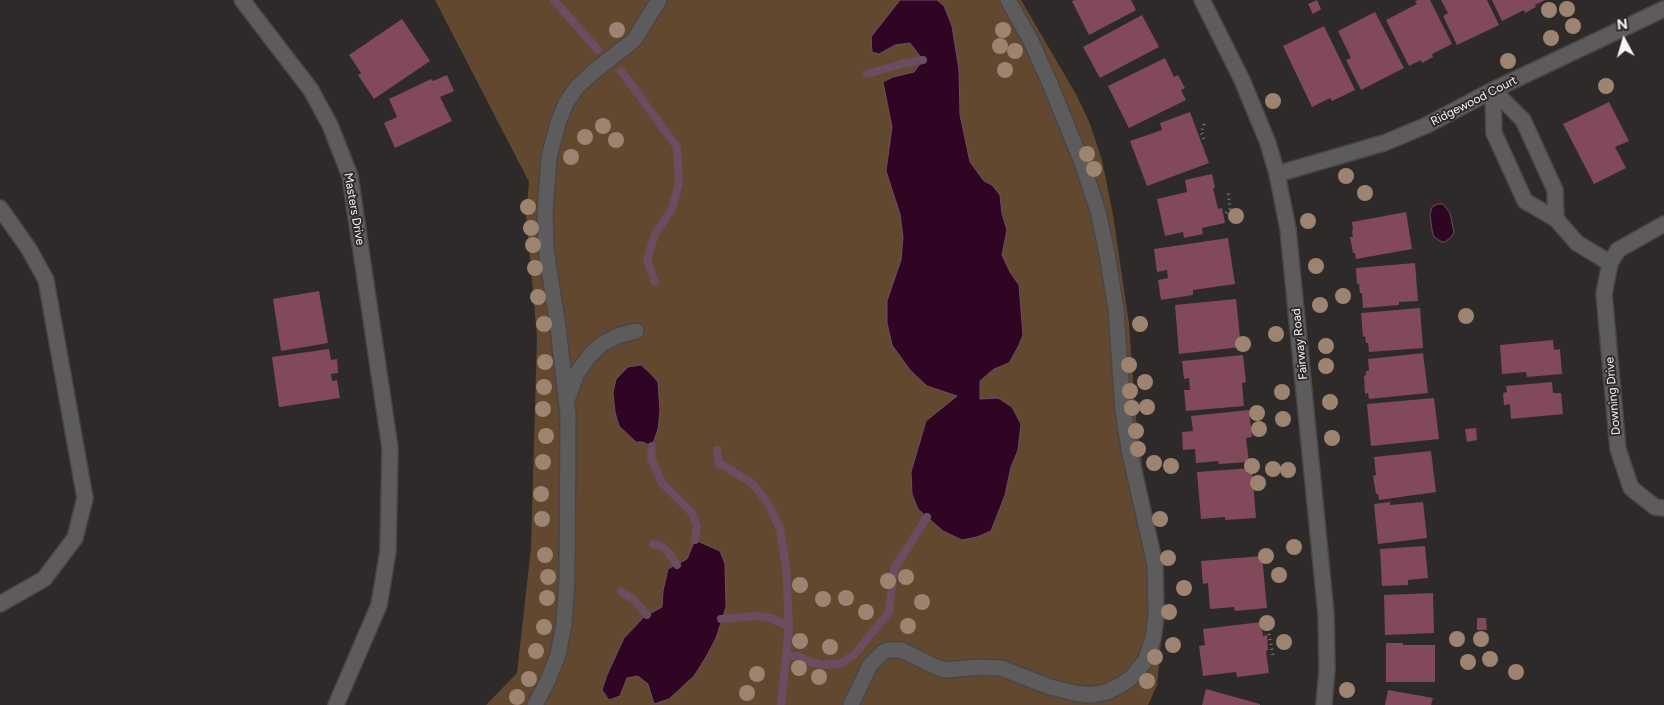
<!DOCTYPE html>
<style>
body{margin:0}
#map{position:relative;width:1664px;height:705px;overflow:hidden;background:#2e2a2a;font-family:Figtree,sans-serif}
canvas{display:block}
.north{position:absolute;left:1599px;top:15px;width:50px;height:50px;-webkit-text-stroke:4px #2e2a2a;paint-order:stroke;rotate:354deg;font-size:14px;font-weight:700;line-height:20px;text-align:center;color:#f7f4f4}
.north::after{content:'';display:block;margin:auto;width:18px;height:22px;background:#f7f4f4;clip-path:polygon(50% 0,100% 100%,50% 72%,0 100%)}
</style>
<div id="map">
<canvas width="1664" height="705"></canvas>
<div class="north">N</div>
</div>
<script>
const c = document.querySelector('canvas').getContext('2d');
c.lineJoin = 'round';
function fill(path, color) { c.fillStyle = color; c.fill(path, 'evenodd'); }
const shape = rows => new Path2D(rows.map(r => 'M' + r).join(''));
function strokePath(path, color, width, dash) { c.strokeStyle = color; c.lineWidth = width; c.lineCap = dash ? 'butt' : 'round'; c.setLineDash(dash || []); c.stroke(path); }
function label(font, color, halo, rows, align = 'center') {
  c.font = font + ' Figtree,sans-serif'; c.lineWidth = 4; c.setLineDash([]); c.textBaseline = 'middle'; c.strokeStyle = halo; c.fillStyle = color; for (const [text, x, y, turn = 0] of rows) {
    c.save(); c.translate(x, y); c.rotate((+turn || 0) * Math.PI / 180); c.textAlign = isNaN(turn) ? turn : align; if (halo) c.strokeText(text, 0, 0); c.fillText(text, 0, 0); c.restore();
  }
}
const green = shape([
 [435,0,1021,0,1077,96,1090,124,1102,160,1113,215,1129,324,1135,410,1145,488,1161,557,1161,641,1157,685,1148,705,486,705,517,673,531,548,537,336,526,216,529,182]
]);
const water = shape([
 [900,0,937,0,944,6,952,26,959,70,960,115,970,162,984,181,992,185,1000,195,1002,214,1007,230,1002,255,1010,272,1019,285,1023,335,1018,347,1009,363,994,369,980,381,980,399,998,398,1012,407,1021,424,1018,450,1011,467,1005,495,991,531,977,537,962,540,943,531,927,517,918,509,912,494,911,472,926,421,957,396,927,386,910,370,892,345,887,323,887,301,901,260,903,237,900,214,886,171,892,127,883,82,893,77,914,72,923,60,910,43,895,45,879,54,872,52,871,37,900,0],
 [1438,204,1443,204,1450,213,1454,232,1452,236,1445,242,1442,242,1434,237,1432,230,1430,214,1432,207,1438,204],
 [641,365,650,373,658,382,660,411,658,429,652,446,642,442,636,442,619,426,615,412,613,393,616,379,628,367,641,365],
 [695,540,720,551,725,564,726,607,716,638,706,657,694,676,669,699,654,704,648,684,638,676,627,678,620,696,609,700,602,690,607,675,624,638,644,617,662,607,663,591,668,569,687,559,695,540]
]);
const stream = shape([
 [554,0,598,50],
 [621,71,677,147,679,182,672,209,655,234,647,260,655,282],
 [867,74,902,64,923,60],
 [652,446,651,458,662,483,692,513,697,527,695,540],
 [717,450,719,463,752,483,768,503,780,529,786,566,789,627,781,705],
 [653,544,663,547,669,553,677,565],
 [621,591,635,601,647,615],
 [721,619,756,616,771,618,789,627],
 [787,656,798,656,810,662,823,665,841,663,854,655,889,612,894,569,927,517]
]);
const building = shape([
 [1075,0,1131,0,1136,10,1089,35,1072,1],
 [1317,0,1321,9,1313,14,1308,4],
 [1418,0,1430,0,1452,44,1432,54,1433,57,1422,63,1421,60,1409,66,1386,20,1417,4,1415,1],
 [1441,0,1487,0,1499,25,1457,45,1443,16,1448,13],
 [1492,0,1545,0,1535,5,1536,7,1525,13,1524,10,1502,21],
 [1375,12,1404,68,1361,90,1346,60,1351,58,1338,31],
 [1142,15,1159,47,1100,78,1083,47],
 [402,19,430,61,374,99,358,75,361,73,349,55],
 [1324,26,1355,90,1332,101,1330,98,1312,107,1283,46],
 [1165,58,1174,77,1178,75,1185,88,1181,90,1186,100,1129,128,1108,86],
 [447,75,454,91,440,97,452,121,395,148,384,123,397,117,389,99,431,79,433,81],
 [1609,102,1629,141,1615,147,1626,168,1594,184,1563,124],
 [1190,112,1209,163,1147,186,1130,141,1162,130,1160,123],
 [1212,174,1215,188,1213,188,1218,209,1222,208,1225,223,1202,228,1203,234,1184,238,1183,232,1165,236,1157,199,1187,192,1185,180],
 [1406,212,1412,249,1356,259,1355,253,1353,253,1350,237,1353,237,1352,231,1353,231,1352,222],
 [1228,238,1235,284,1193,290,1193,295,1161,300,1158,280,1168,278,1167,270,1157,272,1154,249],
 [1415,263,1418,301,1399,302,1399,305,1363,308,1362,293,1360,293,1359,284,1357,284,1356,268],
 [319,291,328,343,281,351,273,299],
 [1236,299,1241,347,1179,354,1175,305],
 [1420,308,1423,348,1369,352,1368,343,1366,343,1365,336,1363,337,1361,313],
 [1553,340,1554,350,1560,349,1562,374,1527,377,1526,372,1502,374,1500,345],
 [329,349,331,360,337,359,338,373,331,374,332,381,337,380,340,398,279,407,272,357],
 [1423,353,1428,393,1369,399,1368,393,1365,394,1364,376,1366,375,1366,371,1369,371,1368,359],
 [1243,355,1246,382,1242,383,1244,406,1186,411,1184,390,1190,390,1189,378,1184,379,1182,361],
 [1552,382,1553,393,1561,393,1563,414,1511,419,1510,404,1504,405,1503,393,1507,392,1506,386],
 [1434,398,1439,439,1371,446,1367,404],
 [1249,410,1252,437,1246,438,1249,462,1219,464,1218,461,1196,463,1195,449,1183,450,1182,432,1193,431,1191,416],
 [1476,428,1477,440,1467,442,1465,429],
 [1431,451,1436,492,1379,500,1378,494,1376,494,1373,476,1376,475,1374,457],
 [1252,468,1256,518,1225,520,1225,517,1201,519,1197,472],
 [1390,502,1390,505,1423,502,1427,538,1378,544,1374,504],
 [1425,546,1428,578,1408,580,1408,585,1382,586,1380,549],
 [1262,556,1267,608,1235,611,1234,607,1210,609,1208,583,1203,584,1201,561],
 [1433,593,1434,633,1385,635,1384,595],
 [1477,618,1486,618,1487,630,1477,630],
 [1261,622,1263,636,1267,635,1268,650,1266,651,1269,673,1237,677,1236,672,1203,676,1199,646,1205,645,1203,629],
 [1386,643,1403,643,1403,645,1435,645,1435,682,1386,682],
 [1206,689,1260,704,1260,705,1202,705],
 [1388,690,1433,698,1431,705,1385,705]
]);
const path = shape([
 [1204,124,1201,132,1205,142],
 [1226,213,1230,209,1228,191],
 [1269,634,1273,655]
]);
const minor = shape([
 [242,0,311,90,330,125,350,176,390,448,388,551,379,605,336,705],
 [1202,0,1242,80,1268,143,1277,174,1288,229,1326,614,1327,669,1324,705],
 [1493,90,1494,133,1525,201,1556,219,1577,243,1610,263],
 [1493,90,1523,120,1555,190,1556,219],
 [1277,174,1384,143,1401,136,1427,125,1493,90,1664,9],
 [0,208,29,249,46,280,85,498,75,538,44,579,0,604],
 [1664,224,1618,250,1610,263,1604,294,1618,449,1631,488,1655,507,1664,508],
 [568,397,577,373,591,354,602,344,617,336,636,331],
 [535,705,548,680,558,655,564,624,567,580,568,415,558,327,546,249,545,212,549,157,559,120,566,103,577,87,592,73,634,40,659,0],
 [851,705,870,665,882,653,887,650,901,650,936,667,946,670,979,667,1001,668,1050,687,1075,693,1089,695,1107,692,1124,683,1132,677,1145,661,1153,639,1156,616,1155,565,1129,449,1123,410,1116,309,1107,254,1098,211,1081,160,1050,84,1031,41,1008,0]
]);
const trees = [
 [1567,9],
 [1549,10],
 [1573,26],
 [617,30],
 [1003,30],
 [1551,38],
 [1000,46],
 [1015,51],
 [1508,61],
 [1005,70],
 [1606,86],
 [1273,101],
 [603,126],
 [585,137],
 [616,140],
 [1087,154],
 [571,157],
 [1094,169],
 [1346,176],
 [1365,193],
 [528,207],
 [1236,216],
 [1308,221],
 [531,228],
 [533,245],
 [1316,266],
 [535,268],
 [1343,296],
 [538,297],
 [1320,305],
 [1466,316],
 [544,324],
 [1140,324],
 [1276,334],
 [1243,344],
 [1326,346],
 [545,362],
 [1129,365],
 [1326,366],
 [1145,382],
 [544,387],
 [1130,391],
 [1282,392],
 [1330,402],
 [1147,407],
 [1132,408],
 [543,409],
 [1257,413],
 [1283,419],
 [1259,429],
 [1136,431],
 [546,436],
 [1332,438],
 [1138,449],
 [543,462],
 [1154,463],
 [1171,466],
 [1252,466],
 [1273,469],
 [1288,470],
 [1258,483],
 [541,494],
 [542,519],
 [1160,519],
 [1294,547],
 [545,555],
 [1266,556],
 [1168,558],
 [1279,575],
 [548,577],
 [906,577],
 [888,581],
 [800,585],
 [1184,588],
 [547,598],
 [846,598],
 [823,599],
 [922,602],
 [866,612],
 [1169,612],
 [1267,623],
 [908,626],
 [544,627],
 [1457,639],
 [1481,639],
 [800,641],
 [1284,642],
 [1173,645],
 [830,647],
 [536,651],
 [1155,657],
 [1490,659],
 [1468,662],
 [799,668],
 [1516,672],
 [757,674],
 [819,677],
 [529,679],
 [1147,681],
 [1347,690],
 [747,693],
 [517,697]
];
const streetNames = [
 ["Ridgewood Court",1474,101,-27],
 ["Masters Drive",354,209,80],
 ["Fairway Road",1300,344,-96],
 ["Downing Drive",1613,396,-95]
];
fill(green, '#634830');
fill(water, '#2f0523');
strokePath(water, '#6b4d62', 1);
strokePath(stream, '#6b4d62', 8);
fill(building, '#814959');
strokePath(minor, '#4a4646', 18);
strokePath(path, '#848080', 3, [1, 4]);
strokePath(minor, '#5d5b5b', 15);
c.fillStyle = '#9d8471';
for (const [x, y] of trees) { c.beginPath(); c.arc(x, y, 8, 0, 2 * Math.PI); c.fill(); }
label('12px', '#f7f4f4', '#2e2a2a', streetNames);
</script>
